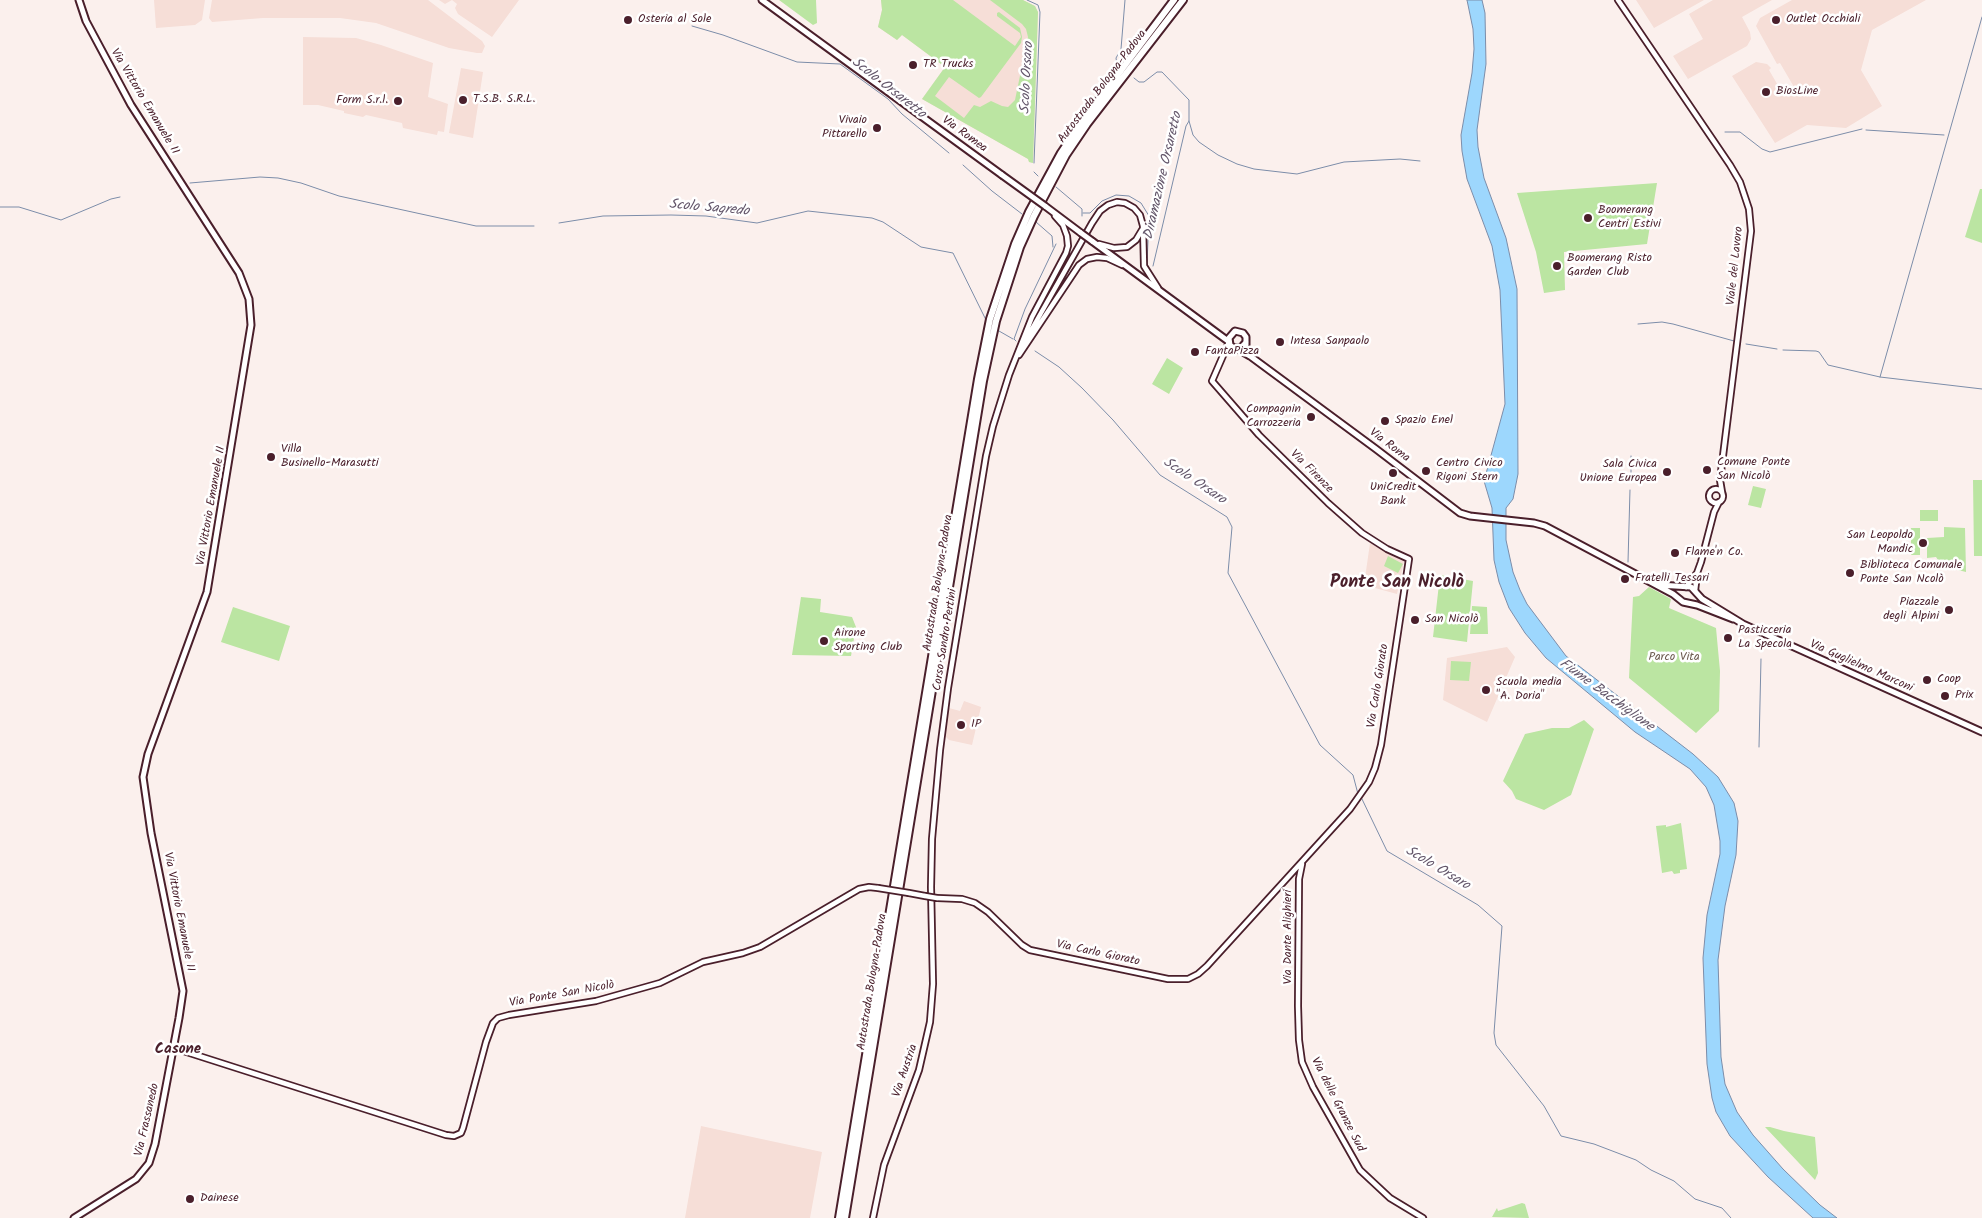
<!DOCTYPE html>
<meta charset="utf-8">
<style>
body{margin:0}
canvas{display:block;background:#fbf0ed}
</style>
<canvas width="1982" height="1218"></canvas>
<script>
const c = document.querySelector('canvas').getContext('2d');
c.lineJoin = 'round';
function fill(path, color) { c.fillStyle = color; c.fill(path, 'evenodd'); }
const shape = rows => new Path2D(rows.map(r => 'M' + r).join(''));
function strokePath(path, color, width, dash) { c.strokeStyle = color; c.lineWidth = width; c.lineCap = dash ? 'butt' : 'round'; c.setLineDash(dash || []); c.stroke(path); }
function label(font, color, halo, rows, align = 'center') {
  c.font = font + ' Kalam,sans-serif'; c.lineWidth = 5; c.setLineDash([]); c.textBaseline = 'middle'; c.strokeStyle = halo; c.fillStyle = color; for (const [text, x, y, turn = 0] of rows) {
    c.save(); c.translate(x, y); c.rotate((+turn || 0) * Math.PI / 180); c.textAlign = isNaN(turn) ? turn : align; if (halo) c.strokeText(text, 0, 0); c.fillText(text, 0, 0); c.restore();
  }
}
const built = shape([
 [154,0,205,0,202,20,195,25,156,28],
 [212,0,428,0,482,41,485,46,482,53,477,53,449,48,376,23,340,18,263,18,212,22,209,18],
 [439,0,519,0,492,37,458,14,455,8,457,4,452,0,445,4],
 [881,0,1023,0,1035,6,1038,12,1033,163,1029,162,1028,159,922,99,945,67,902,35,897,40,878,27,882,10],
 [1636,0,1704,0,1654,28],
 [1713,0,1772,0,1742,17,1750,32,1751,39,1747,46,1688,79,1673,56,1703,39,1689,14],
 [1792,0,1926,0,1872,30,1861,70,1882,106,1846,128,1807,125,1775,143,1732,76,1756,62,1767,64,1771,68,1769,70,1783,94,1787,96,1791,94,1794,87,1780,63,1777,64,1756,26,1760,18],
 [303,37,356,38,381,45,433,63,428,97,448,104,444,132,438,131,437,135,403,128,402,123,366,115,363,117,344,113,344,111,318,105,303,105],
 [461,68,483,72,473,138,449,133],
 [1370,543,1404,561,1397,594,1364,585],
 [1507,647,1515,657,1487,722,1443,700,1447,658],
 [964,701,981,707,972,745,949,740,945,736,949,708,960,711],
 [701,1126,822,1152,810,1218,685,1218]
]);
const green = shape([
 [779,0,816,0,817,23,813,25],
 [881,0,953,0,1015,46,1021,37,1020,33,997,16,997,13,999,12,1020,28,1022,37,1021,43,981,97,979,98,949,77,935,96,964,118,974,105,980,107,991,101,1002,106,1008,107,1015,100,1028,37,1026,29,1022,24,990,0,1023,0,1035,6,1038,12,1033,163,1029,162,1028,159,922,99,945,67,902,35,897,40,878,27,882,10],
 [1657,183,1647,244,1564,252,1565,290,1544,293,1536,252,1517,193],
 [1980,189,1982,189,1982,243,1965,237],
 [1167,358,1183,368,1169,394,1152,384],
 [1973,480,1982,480,1982,556,1974,556],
 [1753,486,1766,489,1761,508,1748,505],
 [1920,510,1938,510,1938,521,1920,521],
 [1944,527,1965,528,1966,572,1938,565,1938,560,1936,557,1927,558,1927,538,1944,537],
 [1911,528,1920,528,1920,555,1911,555],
 [1388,556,1403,564,1398,573,1384,566],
 [1440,575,1473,581,1467,642,1433,637],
 [1649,587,1671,599,1669,608,1716,628,1720,671,1719,711,1696,733,1629,678,1633,597,1639,596],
 [801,597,821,599,820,612,852,617,856,627,851,656,792,655],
 [1472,606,1487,607,1488,634,1470,634],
 [233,607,290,626,279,661,221,642],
 [1451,661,1471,662,1469,681,1450,680],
 [1584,720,1594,729,1571,795,1544,810,1516,799,1512,791,1503,781,1525,734,1552,728,1569,728],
 [1681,823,1687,869,1680,870,1680,873,1674,874,1672,871,1662,873,1656,826,1666,825,1666,827],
 [1765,1127,1770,1127,1784,1131,1815,1137,1818,1173,1815,1180],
 [1522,1203,1525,1204,1529,1218,1492,1217,1497,1208,1498,1211]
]);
const water = shape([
 [1467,0,1482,0,1485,13,1486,64,1477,130,1478,147,1484,178,1506,238,1517,289,1518,474,1513,499,1506,508,1506,540,1513,572,1520,590,1527,604,1566,656,1693,754,1718,777,1734,803,1738,821,1736,855,1725,906,1718,960,1721,1057,1725,1084,1737,1112,1753,1135,1783,1169,1820,1205,1837,1218,1813,1218,1768,1177,1730,1136,1716,1112,1712,1098,1707,1064,1703,958,1707,915,1720,854,1720,841,1714,805,1706,787,1690,769,1635,732,1546,658,1525,633,1509,608,1499,582,1494,560,1492,508,1484,481,1505,404,1500,290,1492,246,1467,179,1462,151,1461,135,1472,73,1474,49,1473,29,1467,0]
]);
const stream = shape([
 [1027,0,1038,5,1040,12,1034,163],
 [692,26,723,35,797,62,840,64,888,99,902,114,949,153],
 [1117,65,1116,58,1121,49,1125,0],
 [1134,78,1139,82,1144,82,1157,72,1162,72,1189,100,1189,121,1186,126,1153,266],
 [1189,121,1193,135,1199,142,1218,155,1237,164,1254,169,1297,174,1344,162,1400,159,1420,161],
 [1866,130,1944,135],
 [1725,132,1740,132,1762,149,1770,152,1862,129],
 [963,165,992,191,1022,214],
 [1034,172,1038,176],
 [190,183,260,177,278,178,301,183,339,196,476,226,534,226],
 [1056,187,1082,209,1082,216],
 [0,207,19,207,61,220,111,199,120,197],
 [1083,213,1090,213,1102,201,1116,195,1129,196,1141,203,1149,216,1147,264,1149,270],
 [1036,222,1052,236,1053,247],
 [559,223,603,216,671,215,706,216,757,223,808,211,872,218,883,222,921,247,953,253,986,320],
 [1638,324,1662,322,1673,324,1734,341],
 [999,331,1013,339],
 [1016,341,1014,339,1025,309,1056,244],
 [1746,344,1777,349],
 [1783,350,1816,351,1819,352,1828,365,1880,377,1982,389],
 [1035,351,1059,367,1082,388,1113,420,1160,475,1227,517,1232,527,1228,573,1320,745,1353,775,1358,794],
 [1880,377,1982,17],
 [1631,478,1631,456],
 [1628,562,1630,490],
 [1759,747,1761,659],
 [1361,797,1387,851,1478,905,1502,926,1494,1033,1496,1045,1544,1106,1561,1136,1594,1144,1636,1160,1651,1170,1674,1181,1695,1199,1722,1208,1731,1218]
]);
const minor = shape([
 [1618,0,1730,165,1740,182,1749,209,1751,231,1720,480,1722,492],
 [1099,244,1114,248,1127,247,1136,240,1142,230],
 [1024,343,1092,223,1100,211,1108,205,1117,202,1125,203,1134,208,1140,215,1143,226,1144,266,1158,288],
 [1019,355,1079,265,1087,259,1097,257,1107,258,1122,265],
 '1709 496a7 7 0 1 1 14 0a7 7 0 1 1-14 0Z',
 [1686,587,1697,573,1701,562,1714,512,1719,502],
 [1695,591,1697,574],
 [1302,864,1299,879,1298,1006,1299,1040,1302,1062,1313,1087,1360,1170,1390,1198,1423,1218],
 [909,893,925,896],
 [937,898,962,899,975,903,988,912,1022,945,1030,950,1168,979,1188,979,1198,974,1207,966,1350,809,1369,782,1375,768,1381,745,1409,559,1387,549,1362,533,1328,503,1259,435,1212,381,1229,342],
 [174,1048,446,1135,454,1136,461,1133,463,1128,486,1042,493,1023,498,1018,509,1015,596,1001,660,983,703,962,743,953,760,947,859,889,869,887,878,888],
 [873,1218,884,1165,919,1070,930,1022,933,984,931,887,932,839,940,750,948,688,986,456,993,426,1009,375,1032,317,1066,253,1068,246,1067,236,1063,225,1055,216]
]);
const major = shape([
 [762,0,1002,175],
 [1045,206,1081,233],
 [1092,241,1228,341],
 [1246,342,1241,348,1234,348,1230,345,1229,338,1235,331,1243,333,1246,337,1246,347,1250,355],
 [1238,349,1250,356,1376,449,1460,513,1470,516,1534,523,1545,526,1673,594,1683,602,1697,605,1733,619],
 [1659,585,1691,587,1702,599,1743,624,1982,732],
 [74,1218,136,1179,149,1163,155,1144,179,1018,183,991,151,833,143,777,148,754,207,592,251,325,249,299,239,273,131,105,86,21,79,0]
]);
const highway = shape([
 [839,1218,978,379,990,319,1015,244,1029,212,1061,153,1082,122,1174,0],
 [845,1218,983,381,996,321,1020,247,1034,216,1066,155,1087,124,1183,0]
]);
const minorBridge = shape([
 [878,888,909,893],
 [925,896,937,898]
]);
const majorBridge = shape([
 [1002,175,1045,206],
 [1081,233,1092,241]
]);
const markers = [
 [628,20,5,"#4a1f2b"],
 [1776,20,5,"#4a1f2b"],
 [913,65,5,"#4a1f2b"],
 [1766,92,5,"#4a1f2b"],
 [463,100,5,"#4a1f2b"],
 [398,101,5,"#4a1f2b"],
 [877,128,5,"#4a1f2b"],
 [1588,218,5,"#4a1f2b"],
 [1557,266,5,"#4a1f2b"],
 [1280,342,5,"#4a1f2b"],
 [1195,352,5,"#4a1f2b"],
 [1311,417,5,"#4a1f2b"],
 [1385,421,5,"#4a1f2b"],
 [271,457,5,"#4a1f2b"],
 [1707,470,5,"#4a1f2b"],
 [1426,471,5,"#4a1f2b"],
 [1667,472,5,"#4a1f2b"],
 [1393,473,5,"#4a1f2b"],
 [1923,543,5,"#4a1f2b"],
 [1675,553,5,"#4a1f2b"],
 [1850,573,5,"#4a1f2b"],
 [1625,579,5,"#4a1f2b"],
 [1949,610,5,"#4a1f2b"],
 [1415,620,5,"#4a1f2b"],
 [1728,638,5,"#4a1f2b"],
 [824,641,5,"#4a1f2b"],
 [1927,680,5,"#4a1f2b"],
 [1486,690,5,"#4a1f2b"],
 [1945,696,5,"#4a1f2b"],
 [961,725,5,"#4a1f2b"],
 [190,1199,5,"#4a1f2b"]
];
const poiNames = [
 ["Osteria al Sole",638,20],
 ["Outlet Occhiali",1786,20],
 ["TR Trucks",923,65],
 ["BiosLine",1776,92],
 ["T.S.B. S.R.L.",473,100],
 ["Form S.r.l.",388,101,"right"],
 ["Vivaio",867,121,"right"],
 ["Pittarello",867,135,"right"],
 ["Boomerang",1598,211],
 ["Centri Estivi",1598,225],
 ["Boomerang Risto",1567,259],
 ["Garden Club",1567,273],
 ["Intesa Sanpaolo",1290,342],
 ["FantaPizza",1205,352],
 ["Compagnin",1301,410,"right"],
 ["Carrozzeria",1301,424,"right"],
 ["Spazio Enel",1395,421],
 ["Villa",281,450],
 ["Businello-Marasutti",281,464],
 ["Comune Ponte",1717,463],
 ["San Nicolò",1717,477],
 ["Centro Civico",1436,464],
 ["Rigoni Stern",1436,478],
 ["Sala Civica",1657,465,"right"],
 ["Unione Europea",1657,479,"right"],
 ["UniCredit",1393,488,"center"],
 ["Bank",1393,502,"center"],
 ["San Leopoldo",1913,536,"right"],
 ["Mandic",1913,550,"right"],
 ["Flame'n Co.",1685,553],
 ["Biblioteca Comunale",1860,566],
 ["Ponte San Ncolò",1860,580],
 ["Fratelli Tessari",1635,579],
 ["Piazzale",1939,603,"right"],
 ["degli Alpini",1939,617,"right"],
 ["San Nicolò",1425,620],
 ["Pasticceria",1738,631],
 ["La Specola",1738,645],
 ["Airone",834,634],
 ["Sporting Club",834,648],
 ["Coop",1937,680],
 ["Scuola media",1496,683],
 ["\"A. Doria\"",1496,697],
 ["Prix",1955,696],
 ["IP",971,725],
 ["Dainese",200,1199]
];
const streetNames = [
 ["Autostrada Bologna-Padova",1103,87,-53],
 ["Via Vittorio Emanuele II",144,102,59],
 ["Via Romea",964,135,36],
 ["Viale del Lavoro",1736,266,-84],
 ["Via Roma",1389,446,37],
 ["Via Firenze",1311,472,45],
 ["Via Vittorio Emanuele II",212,506,-80],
 ["Autostrada Bologna-Padova",939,583,-81],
 ["Corso Sandro Pertini",946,640,-81],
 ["Via Guglielmo Marconi",1861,667,24],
 ["Via Carlo Giorato",1379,686,-81],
 ["Via Vittorio Emanuele II",178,912,79],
 ["Via Dante Alighieri",1289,937,-90],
 ["Via Carlo Giorato",1098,954,12],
 ["Autostrada Bologna-Padova",873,982,-81],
 ["Via Ponte San Nicolò",562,995,-10],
 ["Via Austria",906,1071,-71],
 ["Via delle Granze Sud",1337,1105,63],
 ["Via Frassanedo",148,1120,-77]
];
const parkNames = [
 ["Parco Vita",1674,658]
];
const waterNames = [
 ["Scolo Orsaro",1028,78,-87],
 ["Scolo Orsaretto",888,89,38],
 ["Diramazione Orsaretto",1164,176,-77],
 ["Scolo Sagredo",709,209,5],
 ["Scolo Orsaro",1194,482,34],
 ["Fiume Bacchiglione",1606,696,36],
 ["Scolo Orsaro",1437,869,31]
];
const quarterNames = [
 ["Casone",178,1050]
];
const districtNames = [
 ["Ponte San Nicolò",1397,584]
];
fill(built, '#f6ded7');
fill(green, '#bbe5a2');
fill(water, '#9dd7fd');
strokePath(water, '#7c8da9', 1);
strokePath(stream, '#7c8da9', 1);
strokePath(minor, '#4a1f2b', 8);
strokePath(major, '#4a1f2b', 9);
strokePath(highway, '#4a1f2b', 10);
strokePath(minor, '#fff', 4.5);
strokePath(major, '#fff', 5);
strokePath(highway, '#fff', 6);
strokePath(minorBridge, '#4a1f2b', 8, []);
strokePath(majorBridge, '#4a1f2b', 9, []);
strokePath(minorBridge, '#fff', 4.5);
strokePath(majorBridge, '#fff', 5);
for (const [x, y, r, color] of markers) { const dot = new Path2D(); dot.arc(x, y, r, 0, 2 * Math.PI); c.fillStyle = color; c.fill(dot); strokePath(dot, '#fff', 2); }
label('12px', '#4a1f2b', '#fff', poiNames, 'left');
label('12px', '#4a1f2b', '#fff', streetNames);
label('12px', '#6c5a4f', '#fff', parkNames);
label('italic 14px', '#63566a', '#fff', waterNames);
label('bold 15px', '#4a1f2b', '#fff', quarterNames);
label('bold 18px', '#4a1f2b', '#fff', districtNames);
</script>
